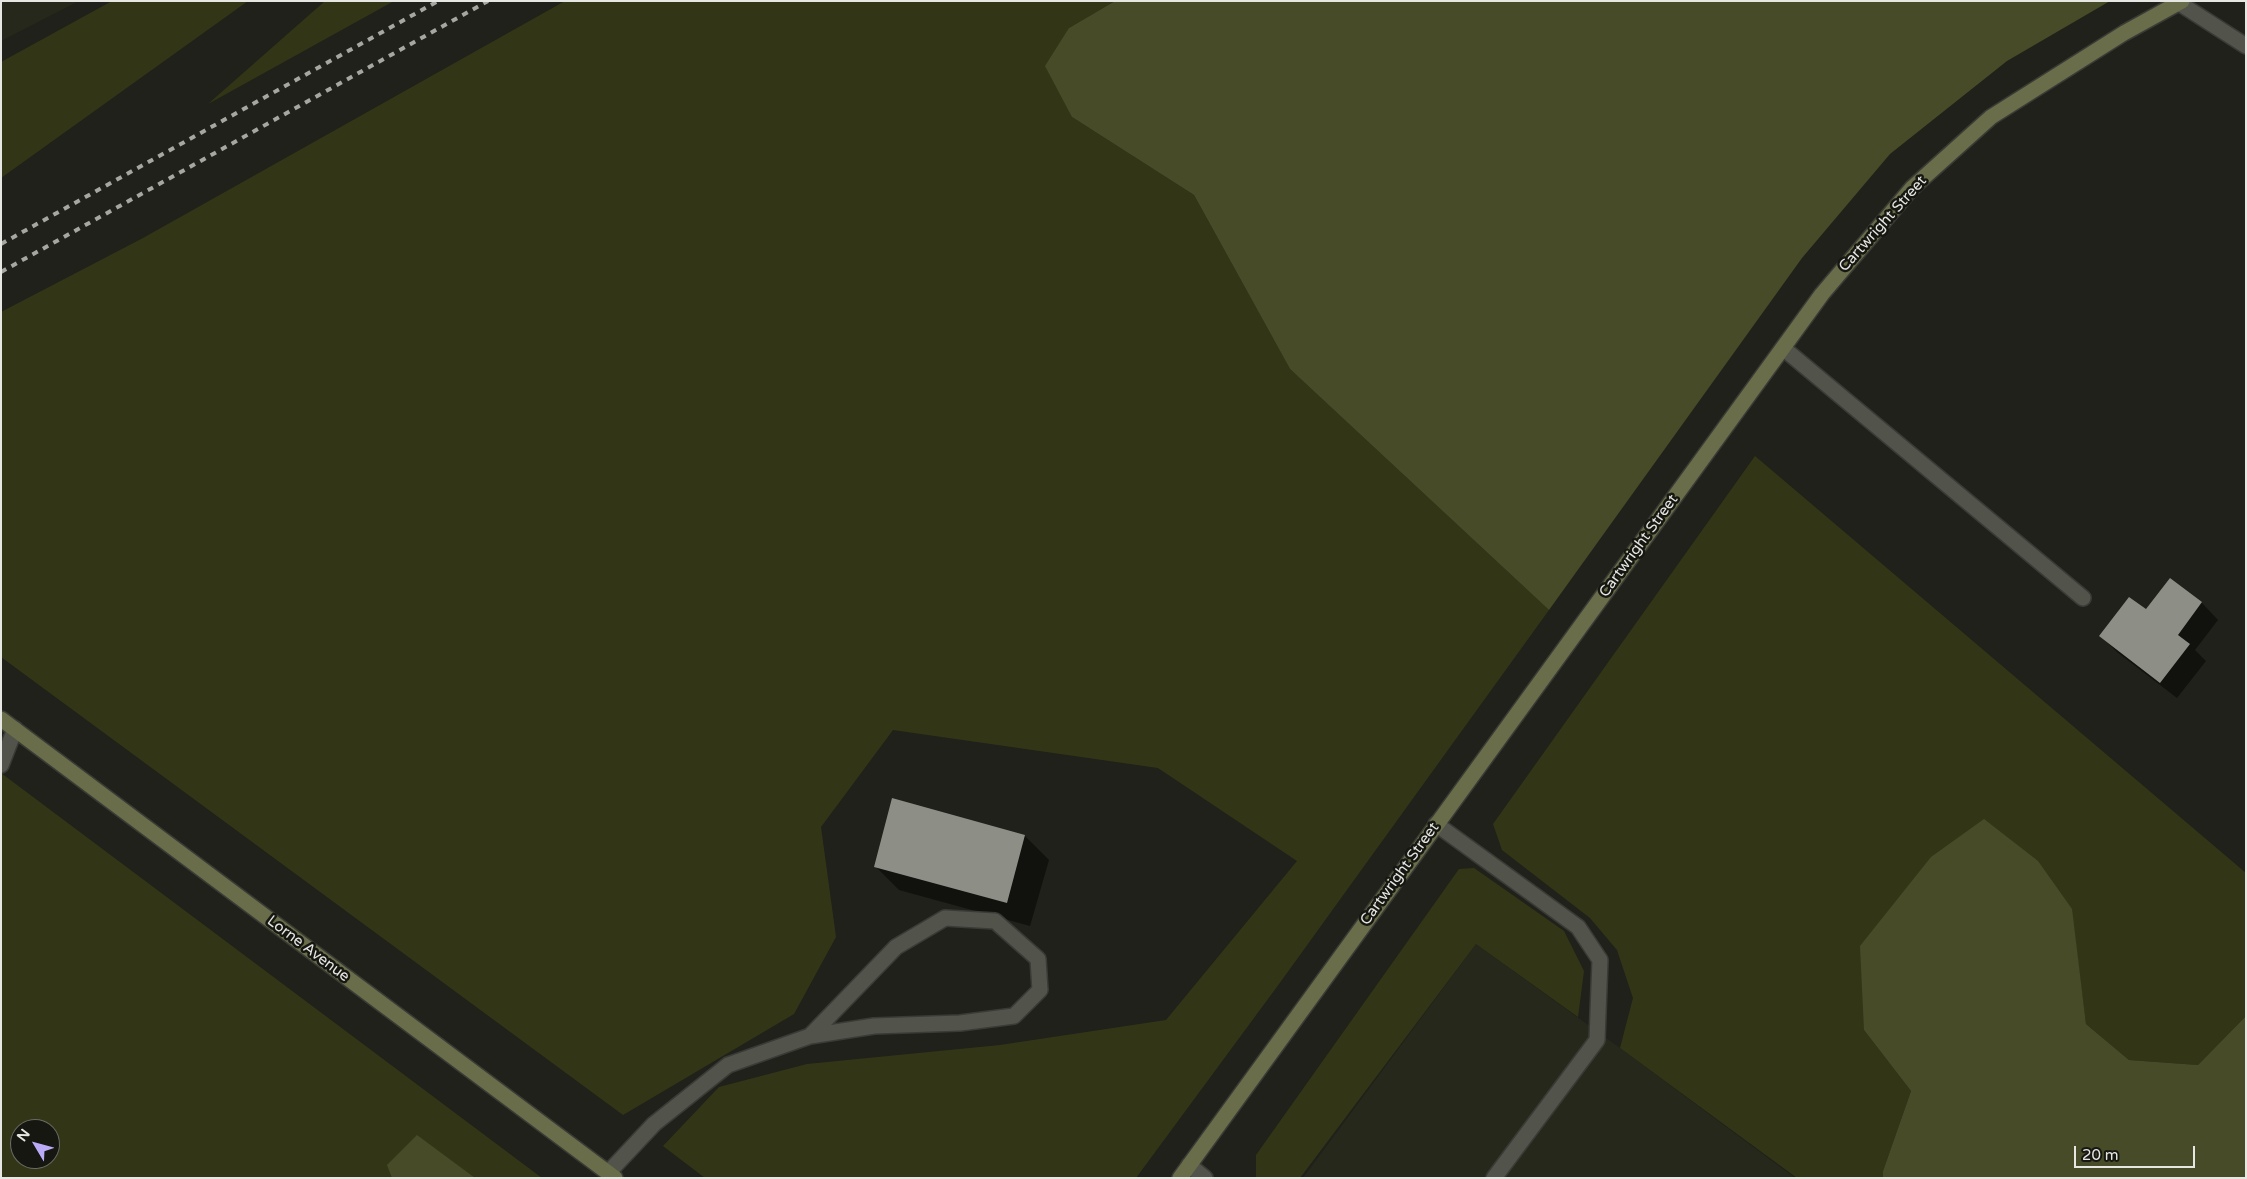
<!DOCTYPE html>
<style>
body{margin:0}
#map{position:relative;width:2247px;height:1179px;overflow:hidden;background:#20211a;font-family:"Varela Round",sans-serif}
canvas{display:block}
.frame{position:absolute;inset:0;border:2px solid #e6e7e3;pointer-events:none}
.north{position:absolute;left:10px;top:1119px;width:50px;height:50px;box-sizing:border-box;background:#161711;border:1px solid #696a65;border-radius:50%;rotate:307deg;font-size:14px;font-weight:700;line-height:20px;text-align:center;color:#e6e7e3}
.north::after{content:'';display:block;margin:auto;width:18px;height:22px;background:#bbaaf6;clip-path:polygon(50% 0,100% 100%,50% 72%,0 100%)}
.scale{position:absolute;left:2074px;top:1146px;width:121px;height:22px;box-sizing:border-box;border:2px solid #e6e7e3;border-top:0;padding-left:6px;font-size:15px;line-height:18px;white-space:nowrap;color:#e6e7e3;-webkit-text-stroke:4px #161711;paint-order:stroke}
</style>
<div id="map">
<canvas width="2247" height="1179"></canvas>
<div class="frame"></div>
<div class="north">N</div>
<div class="scale">20 m</div>
</div>
<script>
const c = document.querySelector('canvas').getContext('2d');
c.lineJoin = 'round';
function fill(path, color) { c.fillStyle = color; c.fill(path, 'evenodd'); }
const shape = rows => new Path2D(rows.map(r => 'M' + r).join(''));
function strokePath(path, color, width, dash) { c.strokeStyle = color; c.lineWidth = width; c.lineCap = dash ? 'butt' : 'round'; c.setLineDash(dash || []); c.stroke(path); }
function label(font, color, halo, rows, align = 'center') {
  c.font = font + ' "Varela Round",sans-serif'; c.lineWidth = 5; c.setLineDash([]); c.textBaseline = 'middle'; c.strokeStyle = halo; c.fillStyle = color; for (const [text, x, y, turn = 0] of rows) {
    c.save(); c.translate(x, y); c.rotate((+turn || 0) * Math.PI / 180); c.textAlign = isNaN(turn) ? turn : align; if (halo) c.strokeText(text, 0, 0); c.fillText(text, 0, 0); c.restore();
  }
}
const built = shape([
 [1,1,79,1,1,41],
 [1476,944,1620,1048,1795,1178,1303,1178]
]);
const green = shape([
 [112,1,248,1,1,178,1,62],
 [325,1,394,1,208,104],
 [565,1,1115,1,1069,28,1072,117,1194,195,1290,369,1549,610,1279,984,1136,1178,705,1178,663,1146,719,1087,807,1064,1000,1045,1166,1020,1297,861,1158,768,893,730,821,827,836,937,794,1014,623,1115,1,657,1,312,143,238],
 [1755,456,2246,873,2246,1016,2198,1065,2129,1060,2086,1024,2071,909,1864,1030,1911,1091,1883,1171,1883,1178,1797,1178,1620,1048,1633,998,1617,950,1590,918,1502,850,1493,824],
 [1,773,542,1178,1,1178],
 [20,1129,50,1129,50,1159,20,1159],
 [1474,868,1564,931,1584,971,1578,1017,1476,944,1300,1178,1256,1178,1256,1155,1459,869]
]);
const forest = shape([
 [1115,1,2110,1,2007,61,1890,154,1802,258,1549,610,1290,369,1194,195,1072,117,1045,66,1069,28],
 [1984,819,2038,861,2072,909,2086,1024,2129,1060,2198,1065,2246,1016,2246,1178,1883,1178,1883,1171,1911,1091,1864,1030,1860,946,1931,857],
 [417,1135,475,1178,392,1178,387,1165]
]);
const shadow = shape([
 [2171,580,2202,603,2218,620,2195,650,2206,661,2177,698,2117,652,2101,636,2146,611],
 [893,800,1025,836,1049,860,1030,926,899,890,875,866]
]);
const building = shape([
 [2170,578,2202,602,2178,635,2190,644,2160,683,2099,636,2129,597,2146,609],
 [892,798,1025,835,1007,903,874,867]
]);
const lane = shape([
 [2179,3,2246,46],
 [1783,348,2083,598],
 [1,765,15,729],
 [1436,824,1578,927,1600,960,1597,1040,1494,1178],
 [1189,1165,1205,1178],
 [608,1173,654,1124,728,1065,810,1036,874,1026,960,1023,1014,1016,1040,990,1038,959,995,921,945,918,896,947,810,1036]
]);
const secondary = shape([
 [1,719,615,1178],
 [1180,1178,1822,294,1912,188,1991,117,2124,33,2182,1]
]);
const rail = shape([
 [1,244,438,1],
 [1,272,488,1]
]);
const streetNames = [
 ["Cartwright Street",1883,224,-48],
 ["Cartwright Street",1639,546,-54],
 ["Cartwright Street",1400,874,-54],
 ["Lorne Avenue",308,949,37]
];
fill(built, '#26281b');
fill(green, '#333616');
fill(forest, '#474b28');
fill(shadow, '#0007');
fill(building, '#8d8e86');
strokePath(lane, '#3a3b36', 18);
strokePath(secondary, '#3a3b36', 18);
strokePath(lane, '#52534b', 15);
strokePath(secondary, '#696d49', 15);
strokePath(rail, '#a6a7a2', 4, [6, 6]);
label('15px', '#e6e7e3', '#161711', streetNames);
</script>
